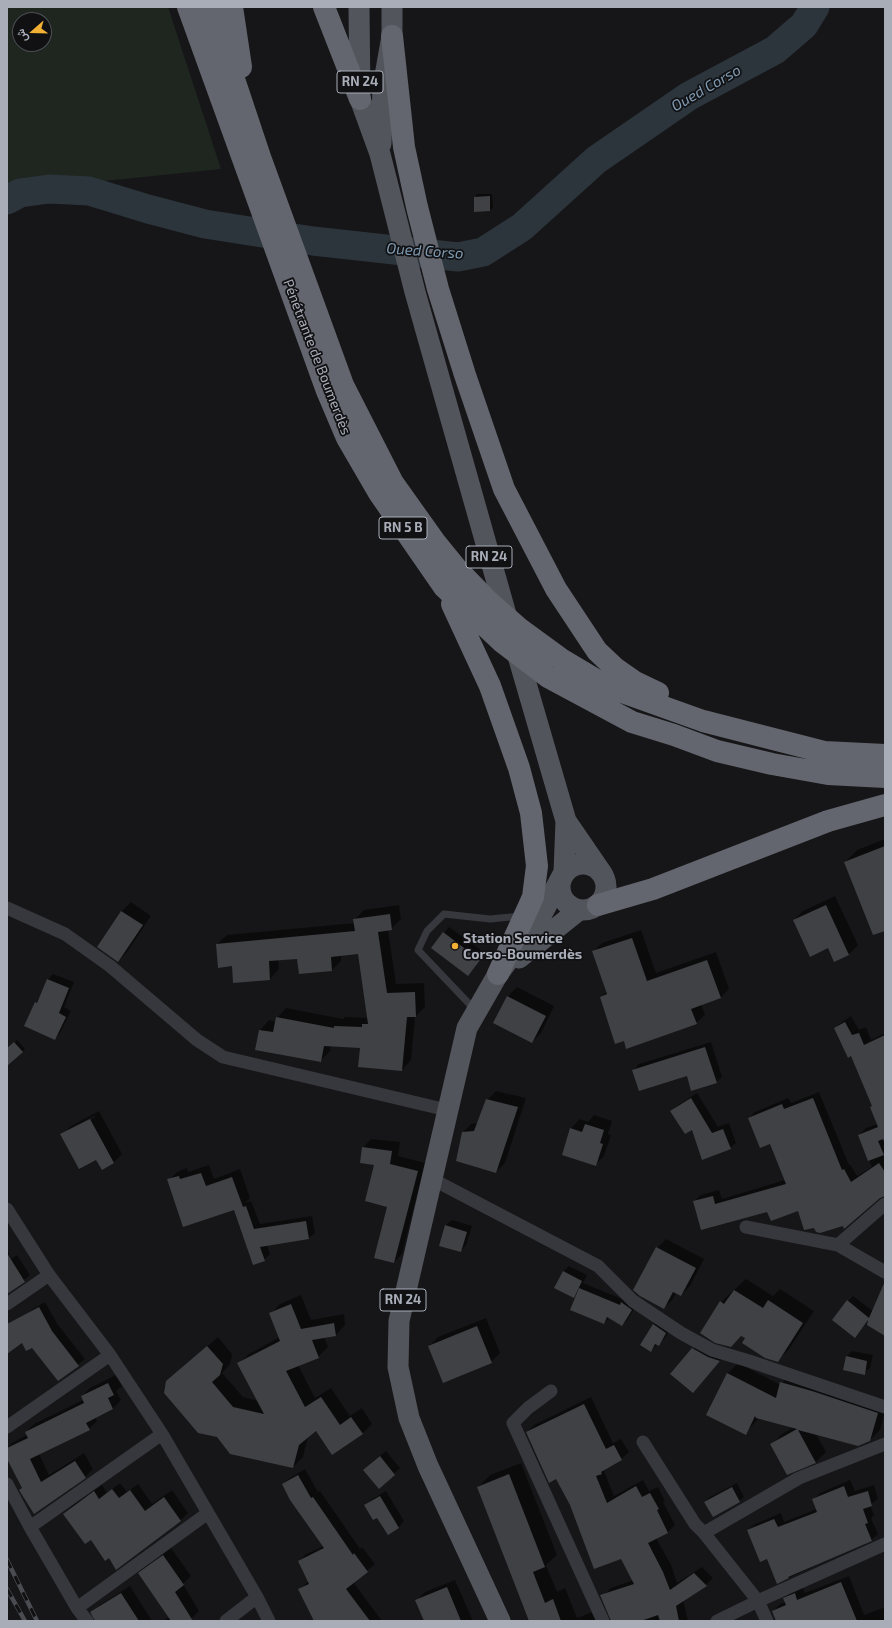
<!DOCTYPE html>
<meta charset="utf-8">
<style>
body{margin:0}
#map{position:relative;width:892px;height:1628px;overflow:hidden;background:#161618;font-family:"Exo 2",Vazirmatn,sans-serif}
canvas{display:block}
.frame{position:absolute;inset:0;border:8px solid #a8adb8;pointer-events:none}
.north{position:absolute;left:12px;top:12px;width:40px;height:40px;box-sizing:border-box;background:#111113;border:1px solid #4d4f55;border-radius:50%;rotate:250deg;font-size:11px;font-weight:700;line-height:16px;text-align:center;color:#a8adb8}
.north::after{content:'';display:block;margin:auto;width:14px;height:18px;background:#f2b134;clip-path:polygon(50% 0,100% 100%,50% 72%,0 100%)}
</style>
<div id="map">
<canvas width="892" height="1628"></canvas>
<div class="frame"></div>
<div class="north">ش</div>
</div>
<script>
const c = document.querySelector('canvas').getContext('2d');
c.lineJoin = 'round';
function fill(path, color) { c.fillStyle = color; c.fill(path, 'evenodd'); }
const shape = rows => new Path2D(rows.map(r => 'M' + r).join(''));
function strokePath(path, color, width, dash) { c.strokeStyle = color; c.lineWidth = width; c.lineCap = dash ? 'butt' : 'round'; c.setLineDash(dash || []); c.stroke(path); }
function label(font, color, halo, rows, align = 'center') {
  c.font = font + ' "Exo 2",sans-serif'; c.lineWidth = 3.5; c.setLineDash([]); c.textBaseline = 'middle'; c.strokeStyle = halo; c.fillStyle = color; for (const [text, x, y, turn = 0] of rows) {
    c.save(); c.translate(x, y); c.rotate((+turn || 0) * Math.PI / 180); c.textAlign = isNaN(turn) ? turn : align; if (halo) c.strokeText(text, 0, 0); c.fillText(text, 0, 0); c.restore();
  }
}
const green = shape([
 [7,7,168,7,221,169,7,191],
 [20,20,44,20,44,44,20,44]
]);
const shadow = shape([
 [477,194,492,194,493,208,490,210,475,211,475,197],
 [885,839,885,930,845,862,857,850],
 [835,896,858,945,849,954,835,960,828,947,794,920,803,911],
 [131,902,151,916,127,952,118,961,99,947,122,911],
 [399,905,401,919,391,929,388,930,396,984,424,983,425,1007,415,1017,411,1060,402,1070,361,1047,331,1045,330,1051,320,1061,256,1049,260,1030,269,1020,276,1022,277,1018,286,1008,343,1019,345,1017,368,1018,359,953,341,955,341,961,332,970,298,957,278,959,279,969,270,979,233,965,217,944,227,935,355,923,354,920,364,910],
 [449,927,485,953,468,974,444,933],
 [641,930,656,973,716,952,729,989,720,998,701,1004,705,1015,696,1023,624,1040,601,997,607,991,594,951,602,943],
 [53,974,74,982,64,1007,71,1011,60,1033,55,1039,36,1003,39,999,48,980],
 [517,987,554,1006,541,1033,532,1042,495,1023,508,996],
 [851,1016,859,1030,866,1027,871,1040,885,1033,885,1196,879,1197,843,1225,815,1227,799,1210,768,1211,702,1229,694,1201,701,1195,719,1190,722,1199,785,1180,770,1142,749,1118,755,1112,788,1098,791,1103,819,1092,849,1165,850,1164,857,1176,872,1167,859,1135,866,1128,878,1124,873,1106,852,1055,835,1028,842,1022],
 [17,1040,25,1049,8,1064,7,1049],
 [711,1042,722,1077,716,1082,687,1075,634,1070,639,1064],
 [496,1091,526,1098,505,1163,496,1172,462,1133,471,1124,478,1123,487,1100],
 [697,1093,718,1127,729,1123,736,1143,730,1148,672,1111,678,1105],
 [99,1111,122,1154,113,1163,97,1158,62,1135,71,1126],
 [94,1116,95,1117,71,1130,71,1128],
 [594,1115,612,1121,608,1134,611,1135,604,1156,595,1165,571,1128,580,1119,588,1122],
 [371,1139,400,1142,398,1156,425,1163,402,1254,394,1262,388,1206,375,1164,363,1148],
 [209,1165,214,1179,240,1169,250,1198,245,1203,251,1201,260,1224,312,1216,315,1233,309,1238,267,1245,270,1254,264,1260,235,1210,169,1180,177,1172,187,1168,188,1172],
 [452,1220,472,1226,466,1245,461,1251,446,1225],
 [666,1239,704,1259,690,1286,681,1295,676,1292,673,1299,664,1308,657,1248],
 [7,1249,11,1259,17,1255,30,1275,7,1293],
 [569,1266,587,1275,583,1283,637,1305,627,1320,622,1325,609,1318,604,1323,578,1292,574,1296,563,1272],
 [746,1279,773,1296,780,1289,814,1311,789,1349,777,1361,742,1335,731,1346,721,1302],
 [885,1282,885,1335,869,1320,855,1337,848,1301,853,1296,873,1311],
 [301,1295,311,1320,344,1314,345,1325,336,1335,324,1337,328,1347,318,1357,298,1365,315,1398,331,1388,350,1416,362,1408,372,1424,362,1434,316,1429,308,1436,303,1457,293,1467,217,1437,167,1381,218,1337,232,1354,230,1364,222,1373,243,1397,258,1401,239,1363,249,1354,280,1337,270,1314,280,1304],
 [45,1302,58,1325,85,1359,60,1379,33,1347,22,1342,7,1353,7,1330,33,1309],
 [486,1318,500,1353,491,1362,429,1346,438,1337],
 [659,1319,671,1327,665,1338,651,1350,653,1324],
 [699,1343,725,1355,698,1386,693,1349],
 [852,1351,873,1355,870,1368,864,1373,846,1357],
 [738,1363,781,1385,791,1372,885,1411,880,1430,869,1441,816,1434,826,1452,816,1462,788,1474,772,1445,782,1434,794,1427,759,1418,746,1432,707,1415,728,1373],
 [116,1375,122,1386,116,1391,121,1400,113,1409,95,1417,97,1421,89,1429,39,1454,49,1475,84,1453,93,1469,85,1477,34,1513,7,1457,7,1448,12,1443,27,1435,26,1432,34,1424,83,1400,82,1396,90,1388],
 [591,1397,613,1443,621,1439,629,1452,621,1459,609,1466,604,1471,614,1496,643,1480,649,1491,658,1487,665,1501,663,1502,675,1525,667,1533,656,1538,671,1565,677,1583,702,1567,713,1578,706,1585,683,1600,688,1621,615,1621,604,1595,611,1588,634,1580,621,1557,571,1505,557,1478,527,1432,534,1425],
 [386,1451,400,1468,379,1487,370,1464],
 [521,1463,557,1555,546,1565,557,1592,565,1588,577,1618,600,1609,605,1621,530,1621,478,1487,490,1475],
 [305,1469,318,1492,320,1491,360,1549,362,1547,375,1564,353,1582,382,1621,315,1621,300,1589,309,1581,299,1561,306,1554,324,1546,283,1484,290,1478],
 [850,1480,855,1491,874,1485,878,1499,870,1505,874,1515,871,1518,878,1534,871,1540,788,1578,768,1557,748,1530,755,1524,781,1513,784,1522,817,1509,813,1500,820,1493],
 [120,1483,127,1492,138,1484,152,1504,172,1490,188,1513,181,1520,116,1568,109,1557,64,1514,72,1506,102,1485,107,1493],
 [737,1483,744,1497,739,1501,705,1502,710,1497],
 [386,1491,404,1521,399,1527,388,1533,378,1516,365,1506,371,1500],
 [171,1548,191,1576,183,1584,199,1611,189,1621,163,1621,169,1617,140,1574,148,1566],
 [849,1576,864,1615,885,1607,885,1621,776,1621,773,1611,780,1604,786,1602,785,1599,792,1591,802,1587,805,1593],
 [455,1580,473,1621,425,1621,417,1600,425,1592],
 [130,1586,152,1621,97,1621,92,1613,100,1605]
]);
const river = shape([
 [7,200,20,193,49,189,89,191,148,209,205,224,313,241,458,257,483,252,522,227,596,160,689,96,775,50,804,25,815,7]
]);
const building = shape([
 [490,196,490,211,474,212,474,197],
 [885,846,885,931,873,935,844,862],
 [826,905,849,955,834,962,828,948,810,957,793,920],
 [121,911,143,925,118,962,97,947],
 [390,914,392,930,378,932,387,993,415,992,416,1017,407,1017,402,1071,358,1067,360,1048,324,1046,321,1062,255,1050,259,1030,273,1032,276,1017,334,1028,334,1026,362,1027,362,1024,368,1024,358,954,331,957,332,971,299,974,297,959,269,961,270,980,233,983,232,966,218,968,216,944,355,931,353,919],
 [443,932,480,960,468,976,431,948],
 [632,938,647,981,707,960,721,998,691,1009,697,1024,626,1049,624,1041,615,1044,600,997,607,994,592,951],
 [47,979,69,988,59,1013,66,1017,55,1040,24,1026,35,1002,37,1003],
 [507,996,546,1016,532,1043,493,1023],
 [845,1022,852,1035,859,1033,864,1045,885,1035,885,1144,883,1139,878,1141,884,1155,868,1161,858,1135,878,1127,870,1107,872,1106,851,1056,848,1058,834,1028],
 [14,1042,23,1052,7,1066,7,1048],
 [705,1047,717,1083,691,1091,687,1076,639,1091,632,1070],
 [691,1098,712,1133,723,1129,731,1149,702,1160,692,1130,685,1134,670,1111],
 [813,1098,842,1170,844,1169,851,1182,879,1163,885,1172,885,1196,880,1198,844,1229,843,1226,820,1233,816,1232,814,1228,804,1230,798,1211,771,1221,767,1212,701,1230,693,1201,713,1196,715,1204,786,1184,770,1144,760,1148,748,1118,782,1104,784,1109],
 [486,1099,518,1107,496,1173,456,1161,462,1132,474,1131],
 [90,1119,114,1163,102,1170,96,1160,79,1169,60,1134],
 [585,1124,604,1130,600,1143,603,1144,596,1166,562,1155,570,1128,582,1132],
 [362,1147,392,1151,390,1164,418,1171,394,1263,374,1258,387,1207,365,1201,374,1165,360,1163],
 [201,1173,206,1186,232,1177,243,1207,183,1227,167,1179,179,1176,180,1179],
 [246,1206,254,1229,306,1221,309,1239,260,1247,265,1261,253,1265,234,1210],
 [445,1225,467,1232,461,1252,439,1246],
 [656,1247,696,1268,681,1296,673,1292,664,1309,640,1296,633,1290],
 [7,1253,25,1282,7,1294],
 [563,1271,582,1281,574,1298,554,1288],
 [885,1281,885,1336,867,1325,868,1320,855,1338,832,1320,847,1300,869,1318],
 [579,1288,620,1305,621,1302,632,1310,622,1326,607,1317,604,1324,570,1310],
 [734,1290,763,1308,768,1300,803,1323,778,1362,765,1358,742,1343,745,1338,741,1336,731,1347,715,1343,700,1333,720,1301,724,1304],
 [291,1304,301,1329,334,1323,336,1336,312,1340,319,1358,286,1371,305,1407,321,1397,340,1425,351,1417,363,1434,332,1455,316,1431,299,1445,293,1468,230,1454,217,1437,198,1433,164,1393,166,1381,207,1346,223,1364,220,1375,212,1382,233,1407,264,1414,237,1363,280,1341,269,1313],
 [39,1307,52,1331,79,1366,58,1381,32,1348,26,1351,22,1343,7,1354,7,1324],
 [653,1324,666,1333,659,1346,655,1344,651,1352,640,1345],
 [477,1326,492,1363,443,1383,428,1346],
 [692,1348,708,1357,720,1361,693,1393,670,1374],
 [846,1356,867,1361,865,1375,843,1370],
 [727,1373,776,1398,780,1382,812,1391,878,1413,870,1441,858,1446,798,1430,816,1463,787,1475,770,1444,797,1429,756,1418,755,1416,746,1435,706,1415],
 [108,1383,114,1395,108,1398,113,1409,86,1423,90,1430,30,1459,41,1482,75,1461,86,1478,34,1514,19,1490,22,1488,7,1459,7,1448,28,1438,25,1432,84,1403,81,1396],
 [584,1404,606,1449,614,1445,622,1460,601,1472,602,1474,596,1476,607,1503,636,1486,642,1497,650,1493,659,1509,657,1510,668,1533,648,1543,663,1572,670,1590,694,1573,707,1586,676,1606,679,1621,660,1621,658,1615,641,1621,611,1621,600,1595,634,1584,621,1559,594,1569,570,1505,556,1479,549,1483,526,1432],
 [380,1456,395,1475,379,1489,363,1470],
 [509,1474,545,1567,533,1572,545,1603,553,1599,561,1621,529,1621,477,1487],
 [298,1475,311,1498,313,1497,353,1555,354,1553,368,1572,346,1589,370,1621,314,1621,298,1589,309,1584,298,1561,324,1548,290,1500,282,1484],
 [844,1486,848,1497,868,1491,872,1506,863,1509,868,1523,865,1524,872,1541,788,1577,789,1578,777,1584,767,1559,760,1562,747,1530,774,1519,778,1527,817,1512,812,1499],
 [732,1487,740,1502,713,1517,704,1502],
 [112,1489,119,1498,130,1490,145,1511,164,1497,181,1521,116,1570,109,1558,105,1561,91,1540,85,1544,63,1514,94,1491,99,1499],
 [380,1496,399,1528,388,1535,377,1518,373,1520,364,1505],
 [163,1555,184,1585,175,1592,193,1621,171,1621,138,1573],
 [841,1582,857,1621,776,1621,772,1611,786,1605,783,1598,795,1593,797,1600],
 [447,1587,461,1621,424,1621,415,1600],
 [121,1593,139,1621,95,1621,90,1612]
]);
const service = shape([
 [475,1010,418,950,427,931,444,914,490,919,521,916]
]);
const minor = shape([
 [7,908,65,934,110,966,197,1040,223,1057,447,1110],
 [432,1179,598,1266,633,1301,681,1333,712,1350,749,1361,885,1407],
 [7,1209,49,1275,110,1355,162,1434,257,1597,269,1621],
 [746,1227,838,1245,885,1272],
 [838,1245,885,1204],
 [7,1304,49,1275],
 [551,1391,528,1408,513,1423,603,1621],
 [7,1427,110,1355],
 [643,1442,695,1524,704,1533,799,1478,885,1444],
 [7,1484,30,1527,77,1608,87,1621],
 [30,1527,162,1434],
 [704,1533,758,1601,767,1621],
 [77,1608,208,1513],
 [226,1621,257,1597],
 [717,1621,758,1601,885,1544]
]);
const primary = shape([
 [359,7,360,99,380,154,415,292,511,632,566,821,603,875],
 [381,144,383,87,392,36,392,7],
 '560 887a23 23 0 1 1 46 0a23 23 0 1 1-46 0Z',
 [519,958,579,910],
 [500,1621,428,1466,409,1418,398,1367,399,1321,467,1028,498,974,542,914,564,872,566,821]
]);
const motorway = shape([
 [188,7,327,391,347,438,379,493,444,587,502,642,548,677,632,722,674,735,717,751,772,764,828,774,885,777],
 [210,7,260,157,343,385,393,483,435,542,457,569,487,600,520,629,561,659,608,687,703,721,824,752,885,755],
 [232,7,241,67],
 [324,7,360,99],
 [392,36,404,147,417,207,438,289,465,375,504,489,556,589,597,651,615,668,635,682,658,693],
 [452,604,490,686,519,768,531,813,537,866,533,897,498,974],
 [598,905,653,889,828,821,885,805]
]);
const rail = shape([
 [7,1560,37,1621],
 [7,1589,25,1621]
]);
const markers = [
 [455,946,4,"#f2b134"]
];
const shields = [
 [360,82,46],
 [403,528,48],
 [489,557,46],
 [403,1300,46]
];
const shieldNames = [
 ["RN 24",360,82],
 ["RN 5 B",403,528],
 ["RN 24",489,557],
 ["RN 24",403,1300]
];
const streetNames = [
 ["Pénétrante de Boumerdès",317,357,69]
];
const poiNames = [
 ["Station Service",463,938],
 ["Corso-Boumerdès",463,954]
];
const waterNames = [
 ["Oued Corso",706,88,-30],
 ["Oued Corso",425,251,4]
];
fill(green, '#1e261f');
fill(shadow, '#0007');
strokePath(river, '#2c353c', 29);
fill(building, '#404145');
strokePath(service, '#37383d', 7);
strokePath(minor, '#37383d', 13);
strokePath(primary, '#53555c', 21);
strokePath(motorway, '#63666e', 22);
strokePath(rail, '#4a4c52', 4.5);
strokePath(rail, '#111113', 3, [9]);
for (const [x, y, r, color] of markers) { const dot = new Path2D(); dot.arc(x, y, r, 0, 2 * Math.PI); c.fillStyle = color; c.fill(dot); strokePath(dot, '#111113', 1.5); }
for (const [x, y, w] of shields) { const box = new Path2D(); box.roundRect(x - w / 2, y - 11, w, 22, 3); c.fillStyle = '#111113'; c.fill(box); strokePath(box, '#a8adb8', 1); }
label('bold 13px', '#a8adb8', null, shieldNames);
label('14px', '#a8adb8', '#111113', streetNames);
label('bold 14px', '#a8adb8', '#111113', poiNames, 'left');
label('italic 15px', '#7f9bb3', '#111113', waterNames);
</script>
